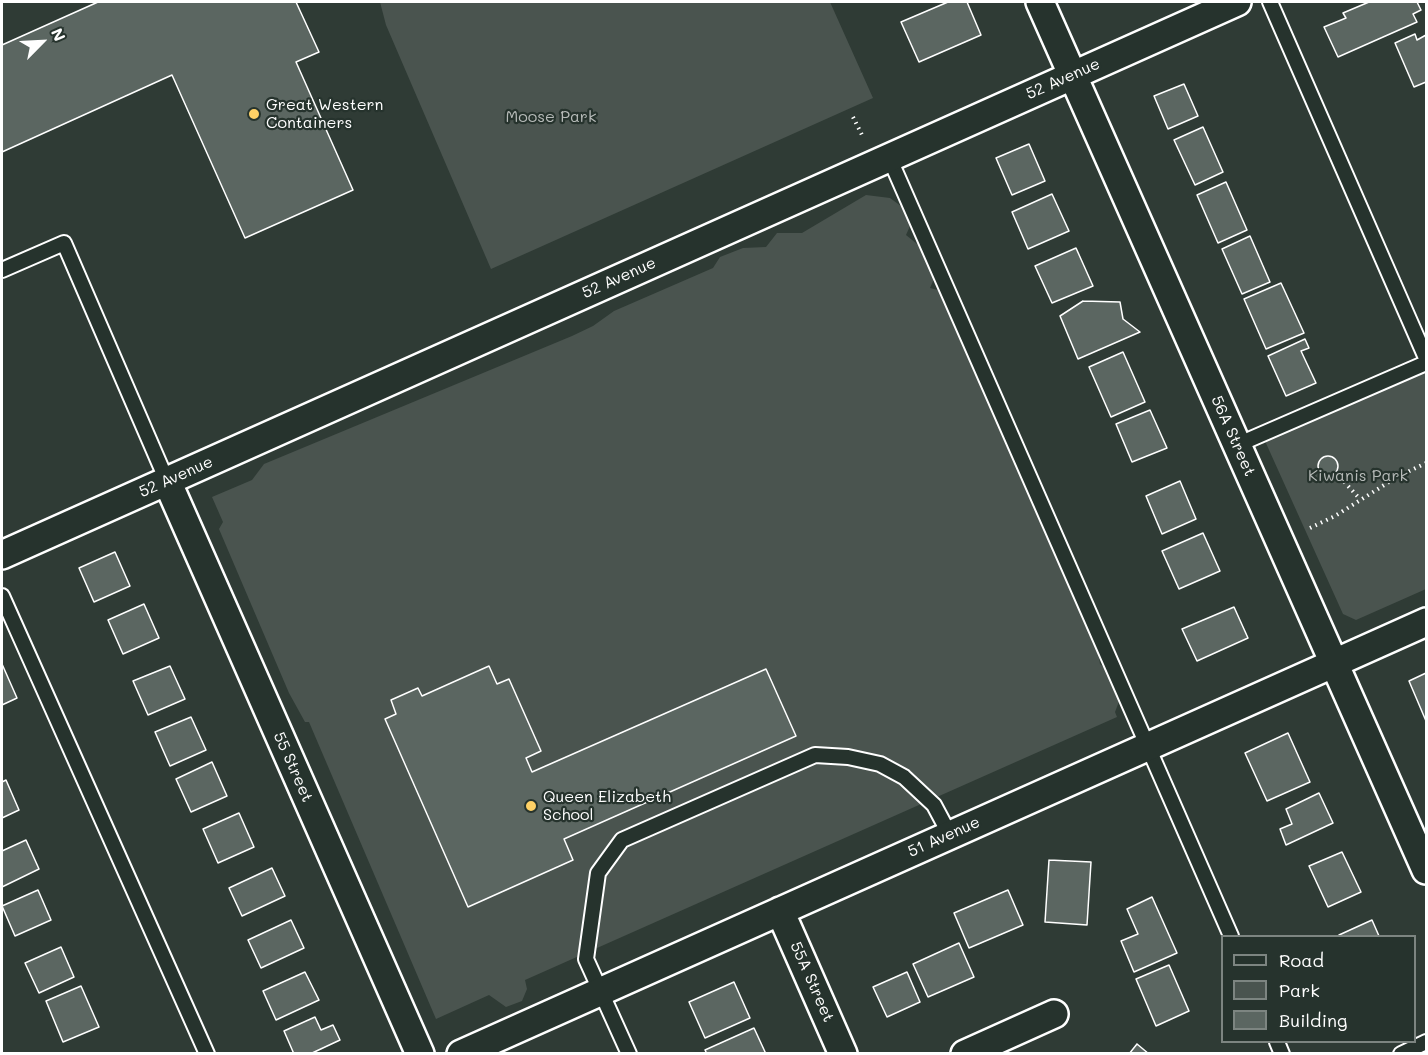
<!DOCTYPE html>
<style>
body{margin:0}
#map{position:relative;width:1428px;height:1055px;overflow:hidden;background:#2f3b35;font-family:Mali,sans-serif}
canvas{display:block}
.frame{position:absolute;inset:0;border:3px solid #fff;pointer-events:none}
.legend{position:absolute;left:1221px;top:935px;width:195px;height:108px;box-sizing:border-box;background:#26332d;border:2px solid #7d8581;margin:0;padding:8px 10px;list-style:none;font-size:18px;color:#fff}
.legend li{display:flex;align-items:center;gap:12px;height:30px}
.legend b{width:30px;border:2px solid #7d8581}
.north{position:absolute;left:12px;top:12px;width:60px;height:60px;-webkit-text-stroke:4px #26332d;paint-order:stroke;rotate:66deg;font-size:16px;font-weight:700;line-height:24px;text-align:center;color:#fff}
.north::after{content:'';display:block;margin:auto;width:21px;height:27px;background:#fff;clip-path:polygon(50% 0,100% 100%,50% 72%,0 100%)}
</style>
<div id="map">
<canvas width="1428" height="1055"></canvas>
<div class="frame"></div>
<ul class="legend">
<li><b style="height:8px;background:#26332d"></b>Road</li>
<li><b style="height:16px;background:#4a544f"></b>Park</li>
<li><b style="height:16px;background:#5b6661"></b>Building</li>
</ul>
<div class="north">N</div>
</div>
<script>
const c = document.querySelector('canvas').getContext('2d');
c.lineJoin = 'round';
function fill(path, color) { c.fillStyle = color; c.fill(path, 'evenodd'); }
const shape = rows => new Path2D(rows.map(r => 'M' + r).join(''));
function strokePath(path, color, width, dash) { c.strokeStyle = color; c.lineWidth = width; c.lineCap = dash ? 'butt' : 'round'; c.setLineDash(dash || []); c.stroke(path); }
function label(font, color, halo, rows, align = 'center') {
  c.font = font + ' Mali,sans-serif'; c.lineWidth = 4.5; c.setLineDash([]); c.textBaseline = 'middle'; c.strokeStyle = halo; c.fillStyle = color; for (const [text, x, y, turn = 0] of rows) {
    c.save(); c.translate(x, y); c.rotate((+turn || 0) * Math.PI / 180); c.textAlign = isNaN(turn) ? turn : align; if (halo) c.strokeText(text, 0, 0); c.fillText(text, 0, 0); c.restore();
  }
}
const green = shape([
 [380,2,830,2,873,98,491,269,386,25],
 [866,195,890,198,909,212,910,226,906,235,922,248,931,261,934,279,930,288,942,291,967,340,967,352,983,391,992,408,1001,409,1063,549,1067,580,1078,596,1096,639,1100,664,1117,678,1123,691,1115,712,1117,717,525,980,527,989,522,1001,506,1007,489,995,436,1019,309,722,305,722,289,693,219,529,223,522,212,497,252,480,264,464,572,336,593,326,614,311,713,268,720,257,743,248,766,247,777,233,802,233],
 [1426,371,1426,589,1356,620,1343,614,1265,441]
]);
const building = shape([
 [98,2,296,2,319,52,296,62,353,190,245,238,172,75,2,152,2,45,98,2],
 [948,2,967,2,981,35,919,62,901,22,948,2],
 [1369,2,1417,2,1421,10,1413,14,1417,22,1338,57,1324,27,1346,18,1343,13,1369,2],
 [1415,34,1417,40,1426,35,1426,82,1414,87,1395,43,1415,34],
 [1184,84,1198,116,1168,129,1154,96,1184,84],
 [1203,127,1223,172,1195,185,1174,140,1203,127],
 [1029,144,1045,181,1012,195,996,158,1029,144],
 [1226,182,1247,230,1218,243,1197,195,1226,182],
 [1052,194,1069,231,1028,249,1012,212,1052,194],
 [1250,236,1270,282,1242,294,1222,249,1250,236],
 [1076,248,1093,286,1052,303,1035,266,1076,248],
 [1281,283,1304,333,1266,349,1244,299,1281,283],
 [1083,301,1120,302,1123,319,1140,332,1078,359,1060,316,1083,301],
 [1305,339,1309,348,1301,351,1316,383,1286,396,1268,356,1305,339],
 [1123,352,1145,402,1111,417,1089,367,1123,352],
 [1150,410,1167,448,1132,462,1116,424,1150,410],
 '1318 466a10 10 0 1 1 20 0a10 10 0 1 1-20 0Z',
 [1180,481,1196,519,1162,534,1146,496,1180,481],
 [1203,533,1220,571,1179,589,1162,551,1203,533],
 [115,552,130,586,94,602,79,568,115,552],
 [144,604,159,638,123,654,108,620,144,604],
 [1234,607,1248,638,1197,661,1182,629,1234,607],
 [2,664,17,698,2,705,2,664],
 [170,666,185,699,148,715,133,681,170,666],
 [489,666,497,684,509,679,541,751,526,758,532,772,766,669,796,736,564,839,573,860,468,907,385,719,396,714,391,700,418,688,422,696,489,666],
 [1426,673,1426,721,1409,681,1426,673],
 [191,717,206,750,170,766,155,732,191,717],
 [1288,733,1310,782,1267,801,1245,753,1288,733],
 [212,762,227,796,191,812,176,779,212,762],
 [6,780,19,810,2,818,2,782,6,780],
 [1319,793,1333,823,1286,845,1280,829,1292,824,1286,809,1319,793],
 [239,813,254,847,218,863,203,829,239,813],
 [26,840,39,869,2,887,2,851,26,840],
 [1342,852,1361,892,1328,907,1309,866,1342,852],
 [1049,860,1091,862,1087,925,1045,922,1049,860],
 [272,868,285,896,242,916,229,888,272,868],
 [38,890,51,920,15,936,2,906,38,890],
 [1008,890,1023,925,969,948,954,913,1008,890],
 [1152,897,1177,953,1134,972,1121,941,1138,934,1127,909,1152,897],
 [291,920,304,948,261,968,248,940,291,920],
 [1372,920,1379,936,1339,936,1339,935,1372,920],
 [959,943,974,977,928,997,913,964,959,943],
 [61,947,74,977,39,993,25,963,61,947],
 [1169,965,1189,1011,1156,1026,1136,979,1169,965],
 [305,972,319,1000,276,1020,263,991,305,972],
 [907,972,920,1002,887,1017,873,987,907,972],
 [734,982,750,1018,705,1038,689,1002,734,982],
 [81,986,99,1027,63,1042,46,1001,81,986],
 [315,1017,321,1030,333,1025,340,1040,310,1054,294,1054,284,1031,315,1017],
 [754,1028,766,1054,707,1054,705,1050,754,1028],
 [1137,1044,1149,1054,1129,1054,1137,1044]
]);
const path = shape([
 [853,117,862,135],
 [1336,473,1360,499],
 [1310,528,1335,516,1397,477,1426,463]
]);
const service = shape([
 [1270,2,1426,358],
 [889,157,1231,936],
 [2,270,64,243,167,481],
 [1237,445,1426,363],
 [2,596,207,1054],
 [1277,1042,1282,1054],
 [629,1054,586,959,598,873,622,840,815,755,848,757,880,764,904,777,934,805,950,835],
 [1401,1054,1426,1042]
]);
const minor = shape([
 [1040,2,1426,870],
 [167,481,420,1054],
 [2,555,1237,2],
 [780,911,843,1054],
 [461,1054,1426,622],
 [965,1054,1054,1014]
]);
const markers = [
 [254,114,6,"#ffd166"],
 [531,806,6,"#ffd166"]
];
const streetNames = [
 ["52 Avenue",1063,79,-24],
 ["52 Avenue",619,278,-24],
 ["56A Street",1233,436,66],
 ["52 Avenue",176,477,-24],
 ["55 Street",293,767,66],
 ["51 Avenue",944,837,-24],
 ["55A Street",812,982,66]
];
const poiNames = [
 ["Great Western",266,105],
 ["Containers",266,123],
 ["Queen Elizabeth",543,797],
 ["School",543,815]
];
const parkNames = [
 ["Moose Park",551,117],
 ["Kiwanis Park",1358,476]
];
fill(green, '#4a544f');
fill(building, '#5b6661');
strokePath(building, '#fff', 1.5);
strokePath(service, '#fff', 18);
strokePath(minor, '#fff', 32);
strokePath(path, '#fff', 4, [1.5, 4.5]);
strokePath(service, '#26332d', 14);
strokePath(minor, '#26332d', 27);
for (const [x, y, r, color] of markers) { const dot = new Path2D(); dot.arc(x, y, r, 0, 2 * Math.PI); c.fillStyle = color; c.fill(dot); strokePath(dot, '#26332d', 2); }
label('16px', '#fff', '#26332d', streetNames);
label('16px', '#fff', '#26332d', poiNames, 'left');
label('16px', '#b7bbb9', '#26332d', parkNames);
</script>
